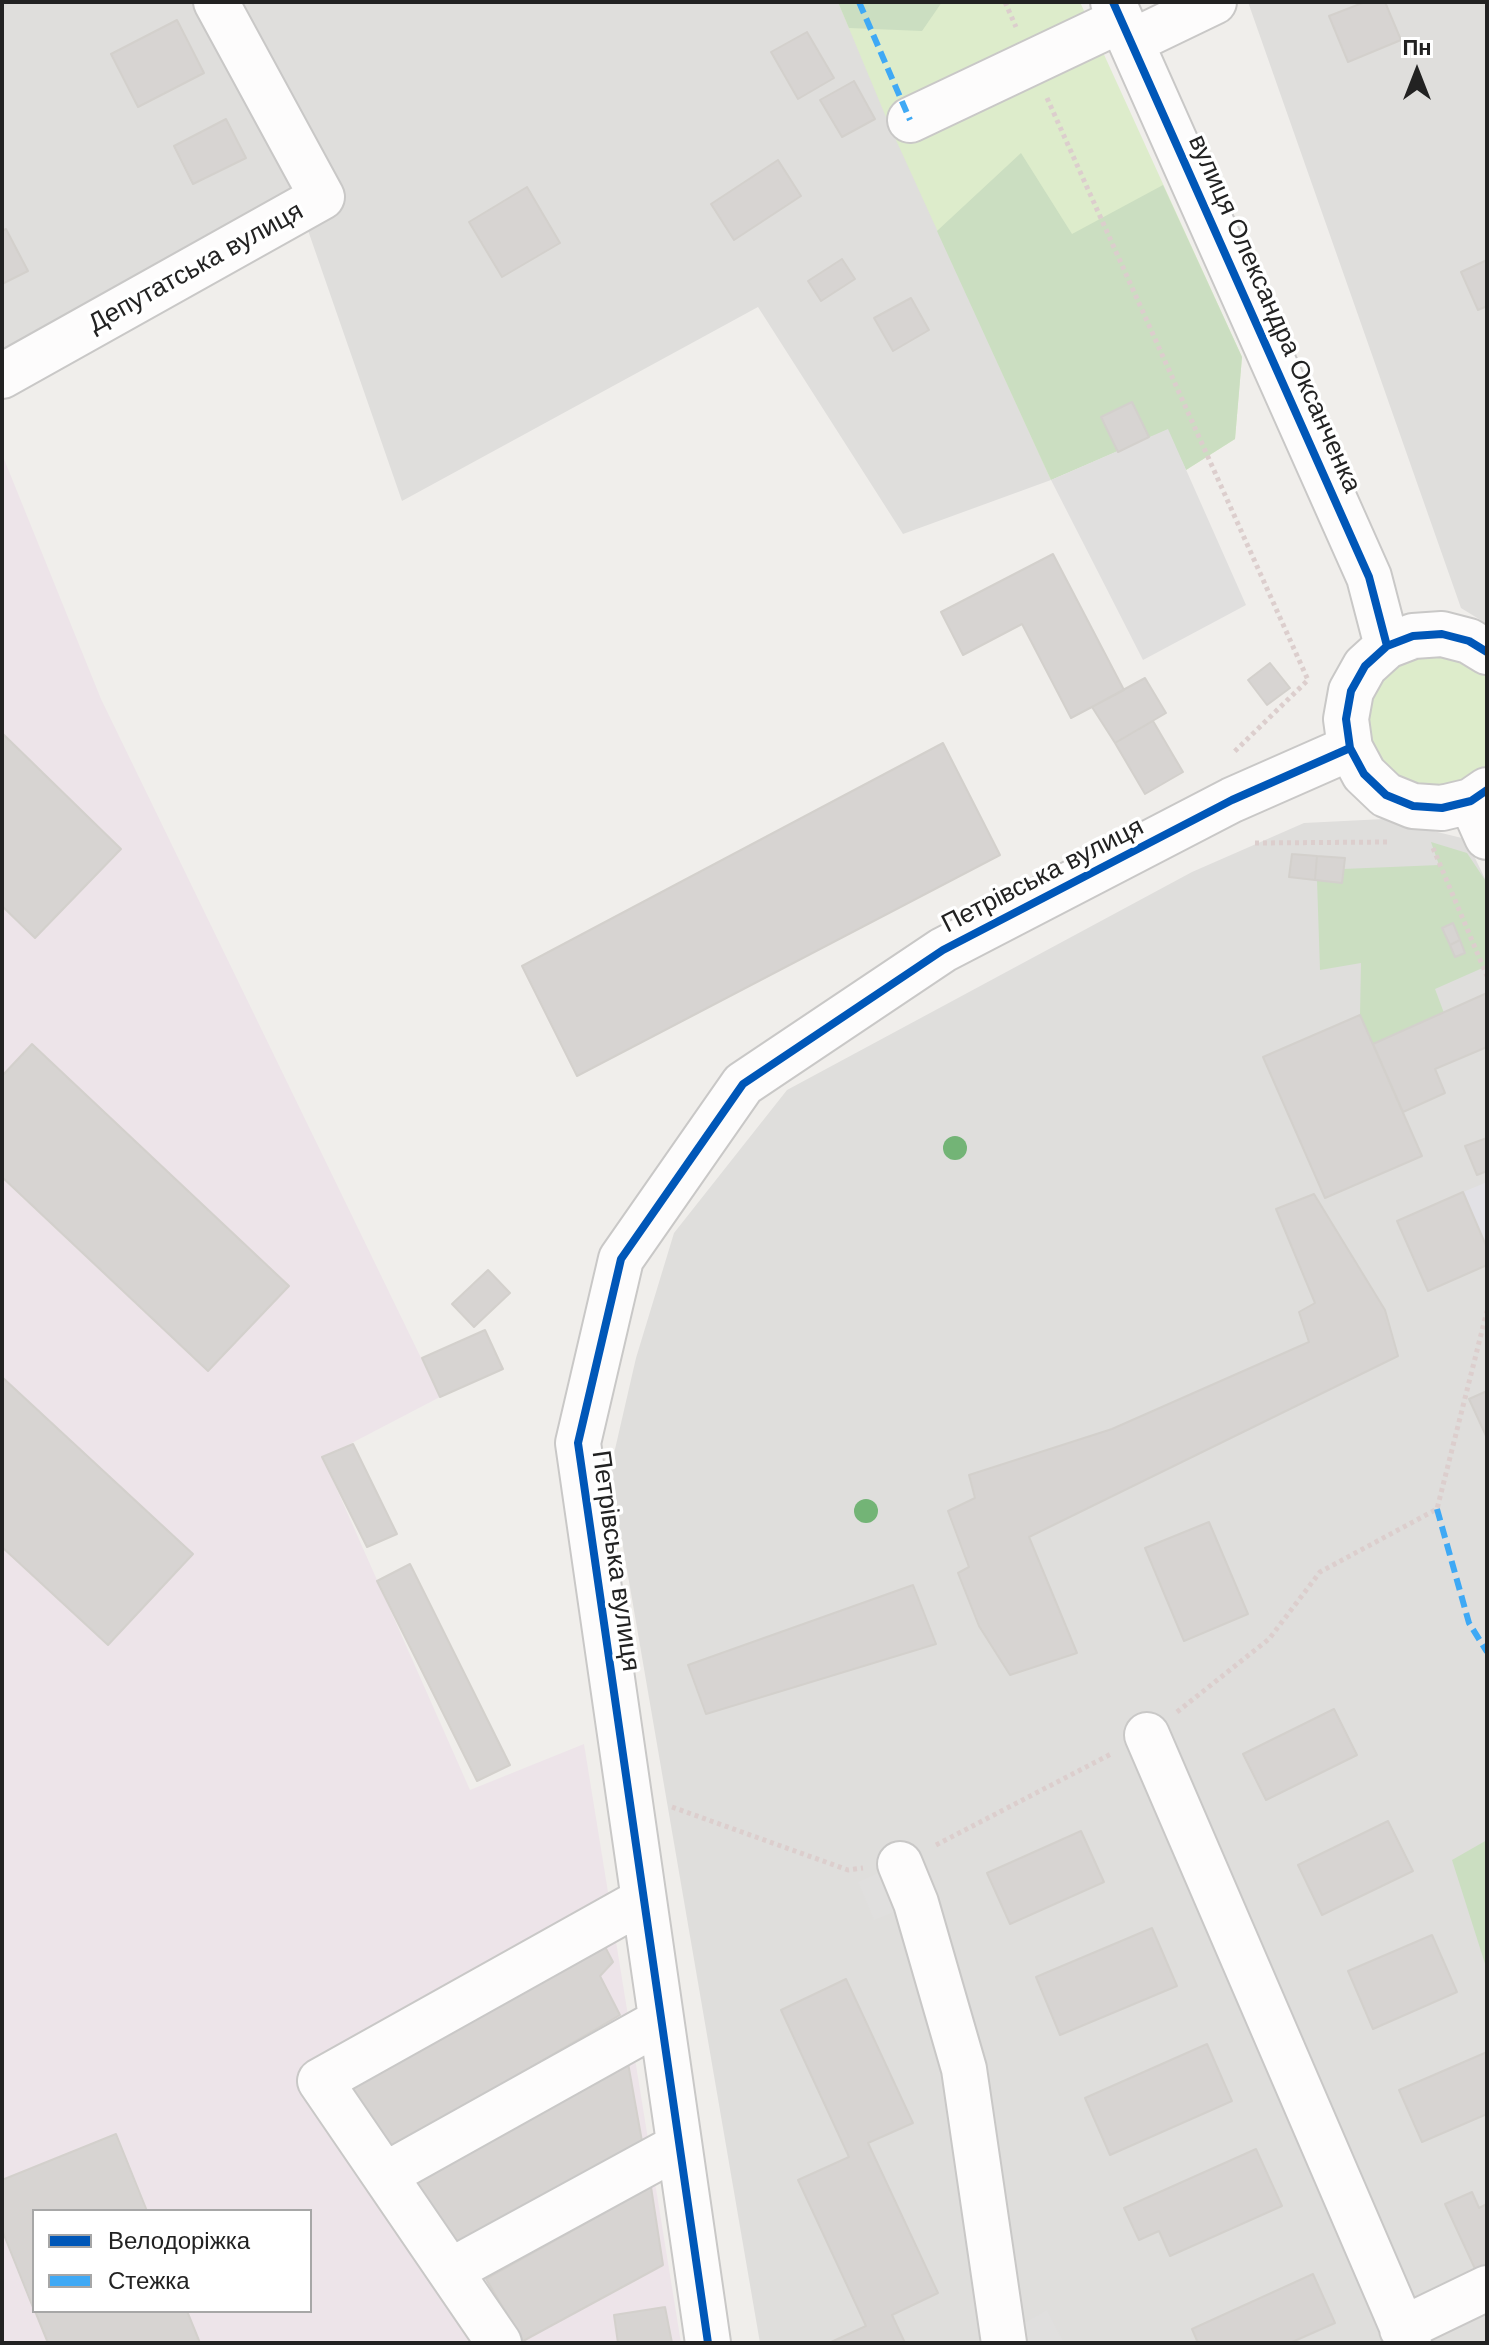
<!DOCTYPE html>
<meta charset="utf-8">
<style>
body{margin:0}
#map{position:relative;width:1489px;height:2345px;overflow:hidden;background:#f0eeeb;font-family:Helvetica,sans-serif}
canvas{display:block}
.frame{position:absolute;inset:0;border:4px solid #222;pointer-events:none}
.legend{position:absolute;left:32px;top:2209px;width:280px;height:104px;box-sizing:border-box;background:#fff;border:2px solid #a7a7a7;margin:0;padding:10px 14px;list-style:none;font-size:24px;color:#222}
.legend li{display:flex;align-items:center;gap:16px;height:40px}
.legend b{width:40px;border:2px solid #a7a7a7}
.north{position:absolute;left:1377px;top:32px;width:80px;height:80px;-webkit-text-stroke:6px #fff;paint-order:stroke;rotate:0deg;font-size:22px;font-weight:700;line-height:32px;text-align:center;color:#222}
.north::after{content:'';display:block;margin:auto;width:28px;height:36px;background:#222;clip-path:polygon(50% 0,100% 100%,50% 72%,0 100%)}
</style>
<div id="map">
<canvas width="1489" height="2345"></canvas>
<div class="frame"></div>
<ul class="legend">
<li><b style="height:10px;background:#0057b8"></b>Велодоріжка</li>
<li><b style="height:10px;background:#3fa9f5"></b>Стежка</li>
</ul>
<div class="north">Пн</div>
</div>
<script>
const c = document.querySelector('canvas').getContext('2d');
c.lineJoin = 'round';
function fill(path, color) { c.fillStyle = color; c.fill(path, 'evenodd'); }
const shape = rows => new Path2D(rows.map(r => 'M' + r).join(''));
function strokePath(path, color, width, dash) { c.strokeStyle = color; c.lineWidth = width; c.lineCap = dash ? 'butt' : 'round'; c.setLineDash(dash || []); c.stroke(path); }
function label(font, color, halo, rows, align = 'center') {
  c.font = font + ' Helvetica,sans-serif'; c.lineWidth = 7; c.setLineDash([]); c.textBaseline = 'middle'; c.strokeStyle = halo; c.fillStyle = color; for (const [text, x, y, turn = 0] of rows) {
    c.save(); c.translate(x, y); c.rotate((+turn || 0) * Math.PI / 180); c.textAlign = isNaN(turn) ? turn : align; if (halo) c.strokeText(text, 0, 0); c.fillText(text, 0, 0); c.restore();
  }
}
const residential = shape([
 [2,2,847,2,1051,480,903,534,758,307,402,501,295,193,2,361],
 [1248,2,1487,2,1487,624,1461,608],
 [1384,819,1466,839,1487,883,1487,2343,760,2343,610,1471,636,1358,674,1233,787,1090,1192,872,1304,823]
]);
const industrial = shape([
 [2,454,101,699,440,1397,323,1458,470,1790,584,1744,681,2343,2,2343],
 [34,2211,310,2211,310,2311,34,2311]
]);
const grass = shape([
 [838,2,1080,2,1242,357,1235,439,1186,470,1167,430,1051,480,891,129],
 [1387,646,1487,652,1487,790,1386,795,1351,691]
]);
const forest = shape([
 [838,2,942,2,922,31,849,28],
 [1021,153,1072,234,1163,185,1242,357,1235,439,1186,470,1167,430,1051,480,937,231],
 [1431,842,1467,853,1487,883,1487,966,1435,989,1444,1013,1373,1044,1360,1015,1361,963,1320,970,1317,880,1342,883,1343,869,1439,865],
 [1487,1840,1487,1970,1452,1860]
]);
const parking = shape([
 [1168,429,1246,605,1143,660,1051,480],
 [900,1864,916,1903,874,1920,858,1882],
 [1047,2310,1064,2343,1016,2343,1014,2329]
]);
const plaza = shape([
 [1487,1182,1487,1248,1463,1192]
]);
const building = shape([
 [1365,2,1385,2,1401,40,1348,62,1329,16,1365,2],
 [177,20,204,73,138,107,111,54,177,20],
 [807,32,834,78,798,99,771,52,807,32],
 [854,81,875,119,842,137,820,100,854,81],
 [226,119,246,158,193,184,174,146,226,119],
 [778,160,801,196,734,240,711,204,778,160],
 [527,187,560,243,502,277,469,222,527,187],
 [6,229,28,271,2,284,2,231,6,229],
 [842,259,855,279,821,301,808,281,842,259],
 [1487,260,1487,306,1478,310,1461,272,1487,260],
 [911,298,929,330,893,351,874,318,911,298],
 [1132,402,1149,437,1118,452,1101,417,1132,402],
 [1053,554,1124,690,1071,718,1022,624,963,655,941,612,1053,554],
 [1270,663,1290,688,1267,705,1248,680,1270,663],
 [1145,678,1166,713,1115,743,1092,707,1145,678],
 [1153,721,1183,772,1145,794,1115,743,1153,721],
 [2,733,121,849,35,938,2,906,2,733],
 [943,743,1000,855,577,1076,522,966,943,743],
 [1292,854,1317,856,1315,880,1289,877,1292,854],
 [1317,856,1345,858,1342,883,1315,880,1317,856],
 [1453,923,1460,940,1450,945,1442,928,1453,923],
 [1460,940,1465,953,1455,957,1450,945,1460,940],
 [1487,993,1487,1047,1435,1069,1445,1093,1403,1112,1373,1044,1487,993],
 [1360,1015,1422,1156,1325,1198,1263,1057,1360,1015],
 [32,1044,289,1286,208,1371,2,1177,2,1076,32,1044],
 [1487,1138,1487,1171,1477,1175,1465,1146,1487,1138],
 [1463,1192,1487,1248,1487,1265,1428,1291,1397,1221,1463,1192],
 [1314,1194,1385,1310,1398,1356,1029,1537,1077,1653,1010,1675,979,1626,958,1573,969,1567,948,1511,975,1498,969,1475,1112,1429,1309,1342,1299,1312,1315,1303,1276,1209,1314,1194],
 [488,1270,510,1293,474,1327,452,1304,488,1270],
 [485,1330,503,1369,440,1397,422,1358,485,1330],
 [2,1377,193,1554,108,1645,2,1547,2,1377],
 [1487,1391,1487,1438,1469,1399,1487,1391],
 [353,1444,397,1534,367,1547,322,1457,353,1444],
 [1209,1522,1248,1614,1184,1641,1145,1548,1209,1522],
 [410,1564,510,1765,477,1781,377,1581,410,1564],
 [913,1585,936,1644,706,1714,688,1665,913,1585],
 [1334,1709,1357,1755,1266,1800,1243,1754,1334,1709],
 [1388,1821,1413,1871,1322,1915,1298,1865,1388,1821],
 [1081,1831,1104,1882,1010,1924,987,1873,1081,1831],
 [1152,1928,1177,1986,1060,2035,1036,1977,1152,1928],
 [1432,1935,1457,1992,1373,2029,1348,1971,1432,1935],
 [603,1943,613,1962,600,1976,620,2015,389,2150,346,2085,603,1943],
 [846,1979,913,2123,868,2143,938,2293,892,2315,905,2343,829,2343,866,2326,798,2180,849,2157,781,2010,846,1979],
 [1207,2044,1232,2101,1110,2155,1085,2098,1207,2044],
 [1487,2052,1487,2114,1422,2142,1399,2090,1487,2052],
 [628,2063,643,2147,459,2250,416,2184,628,2063],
 [116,2134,147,2211,34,2211,34,2310,2,2230,2,2180,116,2134],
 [1256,2149,1282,2206,1170,2256,1159,2231,1139,2240,1124,2208,1256,2149],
 [651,2187,663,2265,523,2341,486,2279,651,2187],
 [1472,2192,1479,2208,1487,2204,1487,2266,1476,2271,1445,2204,1472,2192],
 [1313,2274,1335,2323,1290,2343,1198,2343,1192,2329,1313,2274],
 [665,2307,672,2343,618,2343,614,2315,665,2307],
 [35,2311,187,2311,200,2343,48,2343,35,2311]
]);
const path = shape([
 [1005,2,1016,27],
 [1047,98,1308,680,1233,753],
 [1255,843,1388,842],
 [1433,848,1487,976],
 [1177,1712,1269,1639,1320,1572,1437,1509,1487,1311],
 [672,1807,848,1870,863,1868],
 [936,1845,1111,1754]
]);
const minor = shape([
 [1113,2,1369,577,1387,646],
 [1131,42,1214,2],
 [910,120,1121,20],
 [2,376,322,197,216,2],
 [1487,652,1469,641,1442,634,1413,636,1387,646,1365,666,1351,691,1346,719,1350,748,1364,774,1386,795,1413,806,1442,808,1471,801,1487,790],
 [1471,801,1487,837],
 [1147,1735,1409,2343],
 [900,1864,916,1903,964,2069,1004,2343],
 [385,2175,659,2022],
 [450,2271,677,2147],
 [1402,2329,1487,2288],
 [499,2343,320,2081,642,1901],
 [708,2343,578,1443,621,1259,743,1084,943,950,1232,800,1350,748]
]);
const quiet = shape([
 [859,2,910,120],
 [1437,1509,1469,1623,1487,1652]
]);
const cycleway = shape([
 [1113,2,1369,577,1387,646],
 [1487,652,1469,641,1442,634,1413,636,1387,646,1365,666,1351,691,1346,719,1350,748,1364,774,1386,795,1413,806,1442,808,1471,801,1487,790],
 [708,2343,578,1443,621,1259,743,1084,943,950,1232,800,1350,748]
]);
const trees = [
 [955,1148],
 [866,1511]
];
const streetNames = [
 ["Депутатська вулиця",196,268,-29],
 ["вулиця Олександра Оксанченка",1274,314,66],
 ["Петрівська вулиця",1043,876,-27],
 ["Петрівська вулиця",615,1561,82]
];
fill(residential, '#dfdedc');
fill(industrial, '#ede4e9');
fill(grass, '#ddeccb');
fill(forest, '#cbdec1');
fill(parking, '#e0dfde');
fill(plaza, '#e2e1e5');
fill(building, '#d7d4d2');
strokePath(building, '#d3d0cc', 2);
strokePath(minor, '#c9c8c7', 48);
strokePath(path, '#dccecd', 5, [4, 4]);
strokePath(minor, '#fdfcfc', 44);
strokePath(quiet, '#3fa9f5', 6, [12, 6]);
strokePath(cycleway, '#0057b8', 8);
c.fillStyle = '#73b476';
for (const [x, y] of trees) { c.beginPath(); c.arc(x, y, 12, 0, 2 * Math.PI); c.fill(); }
label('26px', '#222', '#fff', streetNames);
</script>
